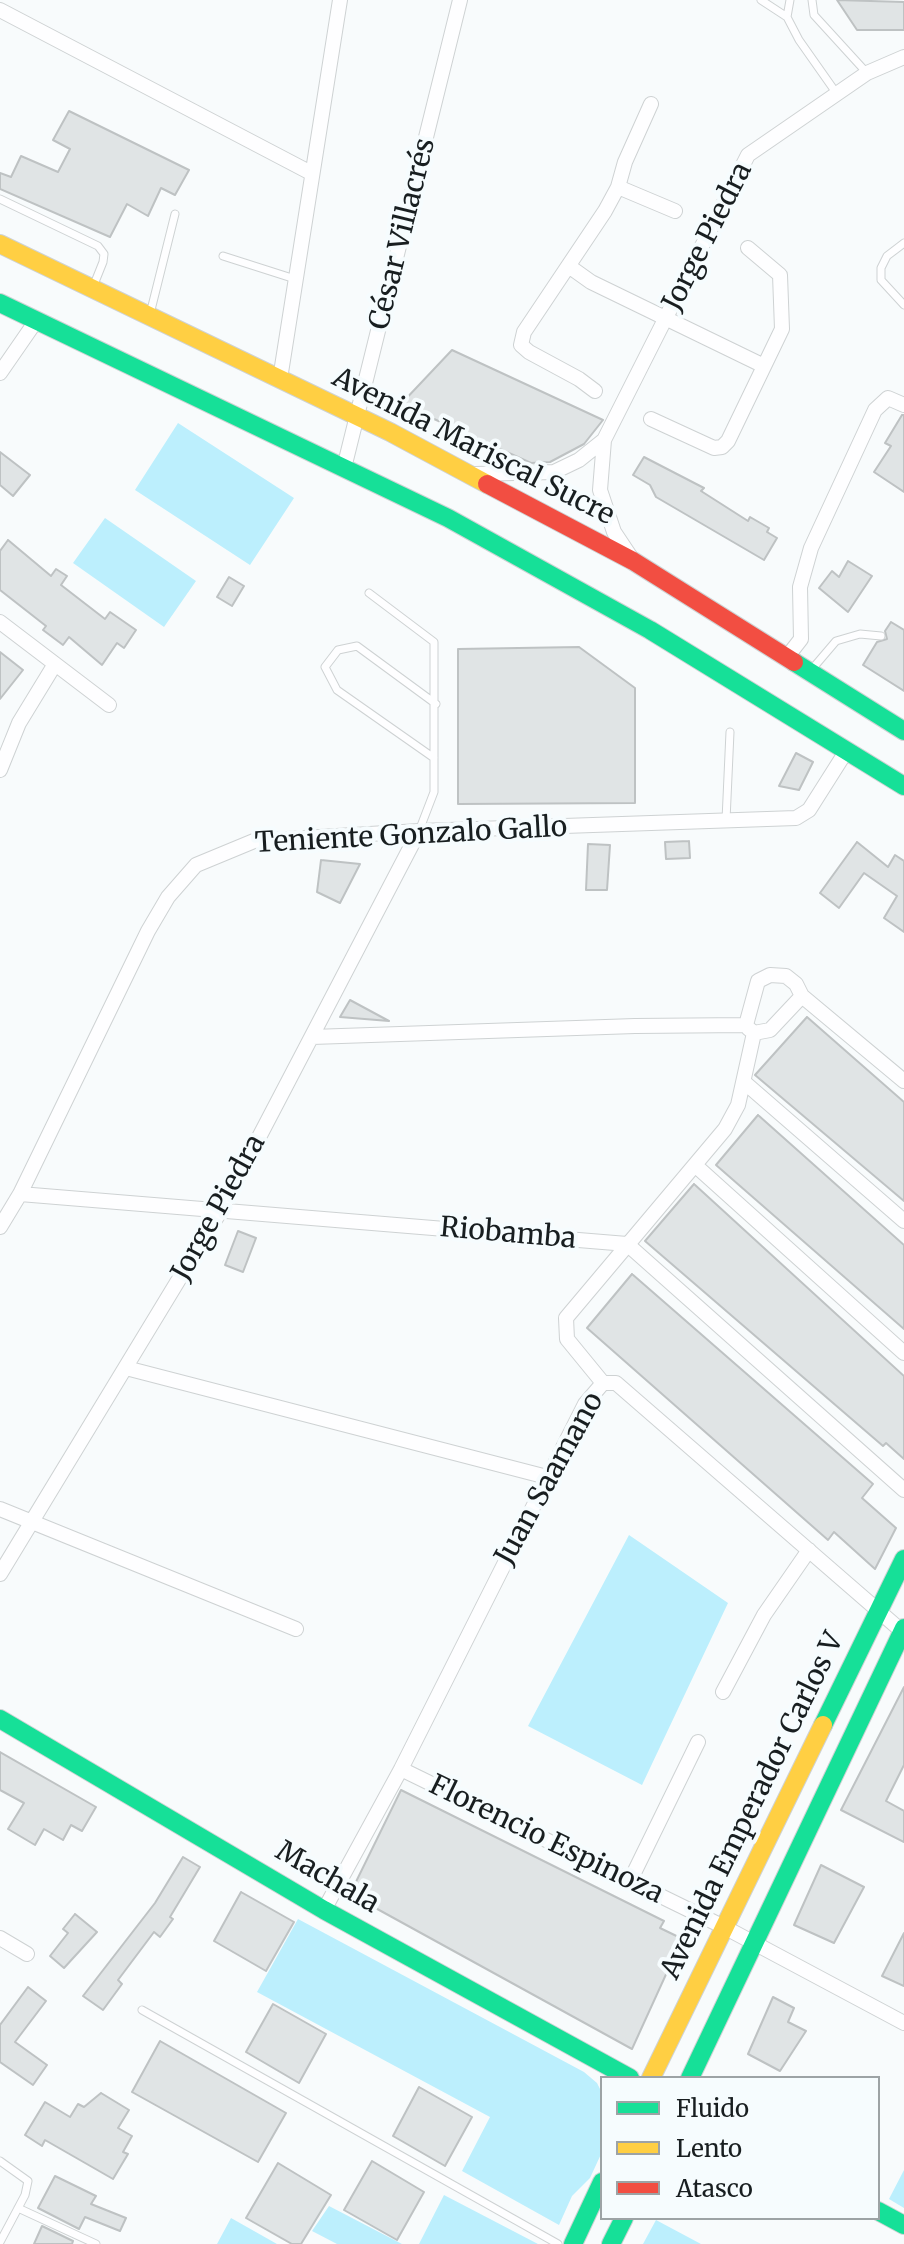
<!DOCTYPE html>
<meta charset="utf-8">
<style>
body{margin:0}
#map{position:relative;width:904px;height:2244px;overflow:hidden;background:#f8fbfc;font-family:Merriweather,serif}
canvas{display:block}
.legend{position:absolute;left:600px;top:2076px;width:280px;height:144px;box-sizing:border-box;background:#f6fcfe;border:2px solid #9da3a5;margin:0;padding:10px 14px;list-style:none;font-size:24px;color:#181e20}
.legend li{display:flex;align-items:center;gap:16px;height:40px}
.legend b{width:40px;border:2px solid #9da3a5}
</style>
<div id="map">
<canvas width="904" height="2244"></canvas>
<ul class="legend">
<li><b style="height:10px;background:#16e098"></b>Fluido</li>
<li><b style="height:10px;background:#ffcf43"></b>Lento</li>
<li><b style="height:10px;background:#f24e42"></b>Atasco</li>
</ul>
</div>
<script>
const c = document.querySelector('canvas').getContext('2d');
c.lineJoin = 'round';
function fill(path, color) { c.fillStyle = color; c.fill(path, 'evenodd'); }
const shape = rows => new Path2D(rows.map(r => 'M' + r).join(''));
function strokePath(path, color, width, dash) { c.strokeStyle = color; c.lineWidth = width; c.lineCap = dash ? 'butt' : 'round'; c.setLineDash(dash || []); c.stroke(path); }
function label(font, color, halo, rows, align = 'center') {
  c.font = font + ' Merriweather,serif'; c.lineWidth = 8; c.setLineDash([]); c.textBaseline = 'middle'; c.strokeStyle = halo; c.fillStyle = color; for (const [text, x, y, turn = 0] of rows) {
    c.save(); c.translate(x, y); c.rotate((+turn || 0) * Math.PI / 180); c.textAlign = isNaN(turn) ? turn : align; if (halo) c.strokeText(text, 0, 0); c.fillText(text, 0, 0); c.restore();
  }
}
const green = shape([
 [178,423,294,498,250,565,135,490],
 [105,518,196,581,164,627,73,563],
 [629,1535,728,1603,642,1785,528,1726],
 [298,1919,584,2072,597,2083,602,2093,602,2152,590,2178,572,2196,559,2225,462,2171,490,2117,257,1992],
 [904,2170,904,2208,889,2199],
 [444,2195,538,2244,419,2244],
 [329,2206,402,2244,337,2244,312,2231],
 [231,2218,277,2244,217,2244],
 [656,2220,701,2244,643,2244]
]);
const building = shape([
 [837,0,904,2,904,30,857,30,837,0],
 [69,111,189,170,175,195,161,188,148,216,127,204,110,237,0,189,0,173,11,177,21,156,58,172,70,149,53,140,69,111],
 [452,350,603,420,584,444,550,462,531,463,401,404,452,350],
 [902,415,904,415,904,492,874,472,891,446,885,443,902,415],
 [0,452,30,475,13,496,0,485,0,452],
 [644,457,704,488,701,491,748,521,750,517,769,528,767,532,777,538,764,560,656,497,650,485,633,475,644,457],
 [8,540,51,576,56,569,67,576,61,585,105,619,110,612,136,630,124,648,117,643,102,665,69,637,63,645,43,630,46,626,0,590,0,551,8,540],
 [848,561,872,576,848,612,819,588,832,571,839,577,848,561],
 [229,577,244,586,232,606,217,597,229,577],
 [891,622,904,630,904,691,863,665,877,642,887,639,885,631,891,622],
 [579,647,635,688,635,803,458,804,458,649,579,647],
 [0,652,23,670,0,699,0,652],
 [796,753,813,762,799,790,779,786,796,753],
 [689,841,690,858,666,859,665,842,689,841],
 [857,842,888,867,895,855,904,861,904,932,884,918,897,896,864,873,839,908,820,893,857,842],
 [588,844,610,845,607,890,586,890,588,844],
 [321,860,360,864,340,903,317,892,321,860],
 [350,1000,389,1021,340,1017,350,1000],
 [807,1017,904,1102,904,1201,755,1075,807,1017],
 [758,1115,904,1245,904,1329,716,1165,758,1115],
 [694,1184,904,1376,904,1459,886,1443,883,1446,645,1241,694,1184],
 [238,1231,256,1238,243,1272,225,1265,238,1231],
 [632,1274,873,1484,862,1498,896,1528,875,1569,834,1532,828,1540,587,1328,632,1274],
 [904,1687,904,1765,886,1801,904,1811,904,1842,841,1810,904,1687],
 [0,1752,96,1807,82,1831,71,1825,63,1840,44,1829,35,1845,8,1829,24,1803,0,1790,0,1752],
 [401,1790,664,1921,660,1928,693,1944,677,1974,668,1970,632,2049,350,1894,401,1790],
 [183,1857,200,1867,170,1917,173,1919,160,1937,154,1932,118,1980,122,1984,103,2010,83,1996,155,1903,183,1857],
 [821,1865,864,1887,834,1943,794,1925,821,1865],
 [241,1892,294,1922,266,1971,214,1941,241,1892],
 [75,1914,97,1932,64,1968,50,1956,68,1933,63,1929,75,1914],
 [904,1933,904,1986,882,1976,904,1933],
 [28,1987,46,2001,15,2042,47,2065,33,2085,0,2062,0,2025,28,1987],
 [773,1997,794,2008,788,2022,806,2031,780,2071,748,2054,773,1997],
 [273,2004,326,2034,299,2083,246,2052,273,2004],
 [160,2041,286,2113,258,2162,132,2092,160,2041],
 [419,2087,472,2117,445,2166,393,2136,419,2087],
 [101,2093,129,2110,118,2128,132,2136,123,2152,128,2154,113,2179,45,2140,42,2146,25,2135,45,2102,70,2117,78,2104,84,2107,101,2093],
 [372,2161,424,2192,397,2240,344,2210,372,2161],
 [278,2163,331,2195,301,2244,292,2244,246,2218,278,2163],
 [55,2176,96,2196,91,2204,126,2218,120,2231,85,2217,79,2229,38,2208,55,2176],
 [42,2226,73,2241,72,2244,34,2244,42,2226]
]);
const lane = shape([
 [761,0,787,17],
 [790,0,787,17,799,40,837,94],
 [812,0,814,15,867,73],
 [0,199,98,246,104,254,103,262,93,287],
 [904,243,887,256,881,268,881,280,904,305],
 [223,256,295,279],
 [150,314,175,214],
 [369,593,434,642,434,792,419,831],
 [813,668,836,641,860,634,881,636],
 [434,758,337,690,325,667,338,650,357,646,436,704],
 [726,820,730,732],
 [142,2010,558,2244],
 [0,2161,28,2181,25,2195,0,2242],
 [18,2208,96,2244]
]);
const street = shape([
 [0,10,311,173],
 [618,187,675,211],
 [570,267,591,282,764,366],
 [0,373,36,321],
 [280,379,340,0],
 [595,391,579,379,529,352,521,345,524,332,605,211,618,187,625,162,651,104],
 [651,419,714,448,722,447,728,441,782,329,780,275,748,248],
 [604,440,600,490,614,532,630,556],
 [344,468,460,0],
 [475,474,554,472,579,460,604,440,748,155,867,73,904,57],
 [0,622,109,705],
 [787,657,801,639,800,587,811,548,875,410,888,398,904,405],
 [0,770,19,723,55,664],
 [746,1025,758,981,770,975,786,976,796,984,802,996,904,1081],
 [748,1028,754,1033,770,1030,802,996],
 [312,1037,635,1026,746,1025],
 [744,1082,904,1221],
 [696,1166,904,1353],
 [20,1194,627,1244,904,1490],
 [0,1227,20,1194,148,931,168,897,196,865,254,841,419,831,796,818,809,810,847,750],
 [126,1368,547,1477],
 [603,1383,567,1339,566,1318,725,1129,738,1105,754,1033],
 [603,1383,616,1383,904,1633],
 [0,1509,296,1629],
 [0,1574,221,1210,419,831],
 [723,1692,764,1615,809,1550],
 [401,1769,726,1928,904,2023],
 [630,1881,698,1742],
 [324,1910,401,1769,585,1404,603,1383],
 [0,1938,27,1954]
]);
const fast = shape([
 [0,303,448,518,650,630,904,786],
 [794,662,904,731],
 [0,1719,324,1910,630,2078],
 [823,1725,904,1559],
 [690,2078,904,1628],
 [878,2211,904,2225],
 [573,2244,602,2182],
 [611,2244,624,2218]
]);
const slow = shape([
 [0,244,390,432,487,484],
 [651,2078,823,1725]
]);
const jam = shape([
 [487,484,633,561,794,662]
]);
const streetNames = [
 ["César Villacrés",403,234,-76],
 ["Jorge Piedra",708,237,-63],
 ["Avenida Mariscal Sucre",473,447,27],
 ["Teniente Gonzalo Gallo",411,836,-3],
 ["Jorge Piedra",219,1208,-61],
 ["Riobamba",508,1234,5],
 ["Juan Saamano",550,1479,-61],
 ["Avenida Emperador Carlos V",753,1806,-64],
 ["Florencio Espinoza",546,1840,26],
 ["Machala",327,1878,30]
];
fill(green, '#bceffd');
fill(building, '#e0e4e5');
strokePath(building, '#bec2c3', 2);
strokePath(lane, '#ced2d3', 9);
strokePath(street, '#ced2d3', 16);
strokePath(fast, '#ced2d3', 20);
strokePath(slow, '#ced2d3', 20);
strokePath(jam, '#ced2d3', 20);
strokePath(lane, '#fefeff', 7);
strokePath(street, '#fefeff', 14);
strokePath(fast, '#16e098', 18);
strokePath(slow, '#ffcf43', 18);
strokePath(jam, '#f24e42', 18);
label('28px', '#181e20', '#f6fcfe', streetNames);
</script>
